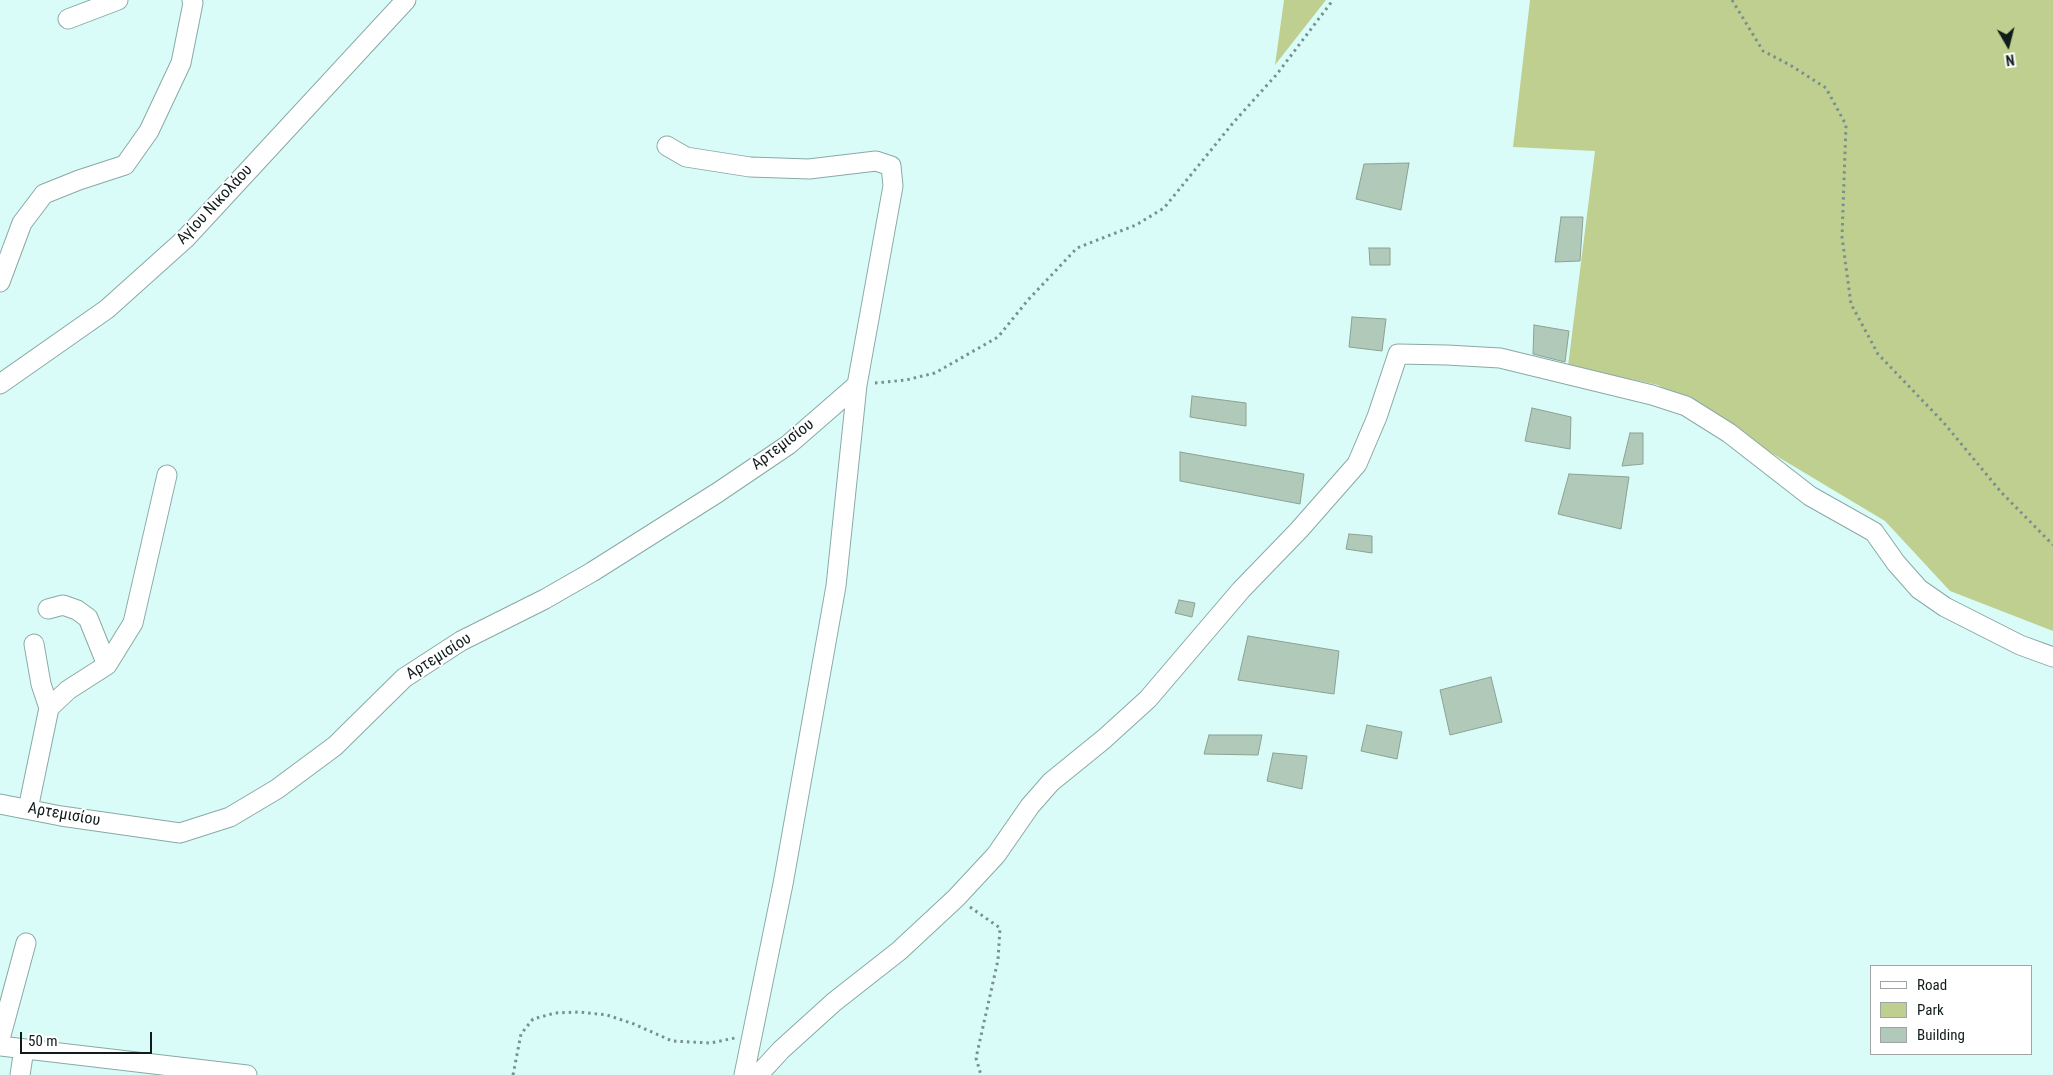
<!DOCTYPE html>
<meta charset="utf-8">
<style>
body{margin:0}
#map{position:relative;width:2053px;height:1075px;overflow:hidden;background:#dafcf9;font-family:"Roboto Condensed",sans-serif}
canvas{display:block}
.legend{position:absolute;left:1870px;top:965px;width:162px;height:90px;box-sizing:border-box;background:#fff;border:1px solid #9fa4a4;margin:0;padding:6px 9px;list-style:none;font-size:15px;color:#101c1b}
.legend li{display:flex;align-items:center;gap:10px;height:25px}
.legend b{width:25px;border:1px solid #9fa4a4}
.north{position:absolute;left:1983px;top:20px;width:50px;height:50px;-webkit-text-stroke:4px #fff;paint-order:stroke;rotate:172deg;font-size:14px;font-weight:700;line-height:20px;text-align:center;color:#101c1b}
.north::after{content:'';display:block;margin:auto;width:18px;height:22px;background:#101c1b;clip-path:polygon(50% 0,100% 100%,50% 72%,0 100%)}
.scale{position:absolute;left:20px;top:1032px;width:132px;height:22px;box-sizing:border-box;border:2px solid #101c1b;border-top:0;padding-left:6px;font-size:15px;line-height:18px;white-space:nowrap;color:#101c1b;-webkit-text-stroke:4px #fff;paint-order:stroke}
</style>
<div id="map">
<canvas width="2053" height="1075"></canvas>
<ul class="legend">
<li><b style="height:6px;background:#fff"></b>Road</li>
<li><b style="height:14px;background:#bfcf90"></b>Park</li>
<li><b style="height:14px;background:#b1c9b8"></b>Building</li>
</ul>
<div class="north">N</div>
<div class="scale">50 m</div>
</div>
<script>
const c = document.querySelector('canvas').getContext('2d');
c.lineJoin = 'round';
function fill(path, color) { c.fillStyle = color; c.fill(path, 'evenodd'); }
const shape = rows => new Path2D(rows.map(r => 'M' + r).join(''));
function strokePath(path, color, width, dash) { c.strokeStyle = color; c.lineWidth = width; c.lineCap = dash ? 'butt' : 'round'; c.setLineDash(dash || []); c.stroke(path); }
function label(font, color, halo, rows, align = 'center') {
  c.font = font + ' "Roboto Condensed",sans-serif'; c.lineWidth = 4; c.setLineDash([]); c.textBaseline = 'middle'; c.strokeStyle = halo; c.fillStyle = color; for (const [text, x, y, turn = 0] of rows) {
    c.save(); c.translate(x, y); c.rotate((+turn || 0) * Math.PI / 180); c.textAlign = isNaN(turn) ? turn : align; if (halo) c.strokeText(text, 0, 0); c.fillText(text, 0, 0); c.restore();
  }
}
const green = shape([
 [1284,0,1326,0,1275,65],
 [1530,0,2053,0,2053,631,1950,591,1885,521,1658,385,1568,366,1595,151,1513,147]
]);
const building = shape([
 [1409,163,1401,210,1356,199,1364,164,1409,163],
 [1561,217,1583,217,1580,261,1555,262,1561,217],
 [1369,248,1390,248,1390,265,1370,265,1369,248],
 [1352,317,1386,319,1382,351,1349,347,1352,317],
 [1534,325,1569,331,1565,362,1533,354,1534,325],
 [1192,396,1246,403,1246,426,1190,417,1192,396],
 [1532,408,1571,417,1570,449,1525,441,1532,408],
 [1630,433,1643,433,1643,464,1622,466,1630,433],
 [1180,452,1304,474,1300,504,1180,481,1180,452],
 [1569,474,1629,477,1621,529,1558,514,1569,474],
 [1349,534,1372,536,1372,553,1346,549,1349,534],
 [1179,600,1195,603,1192,617,1175,613,1179,600],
 [1248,636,1339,651,1334,694,1238,680,1248,636],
 [1491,677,1502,722,1450,735,1440,690,1491,677],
 [1367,725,1402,732,1397,759,1361,751,1367,725],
 [1209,735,1262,735,1258,755,1204,754,1209,735],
 [1273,753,1307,756,1302,789,1267,781,1273,753]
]);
const path = shape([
 [1732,0,1763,51,1790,65,1826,88,1846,125,1842,237,1851,304,1878,354,1944,423,2001,492,2053,545],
 [875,383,906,380,935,373,998,337,1028,300,1077,248,1136,225,1164,208,1233,123,1277,74,1333,0],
 [970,907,1000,928,998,960,976,1058,981,1075],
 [513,1075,521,1034,533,1019,555,1013,580,1012,607,1015,634,1024,672,1041,710,1043,735,1038]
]);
const street = shape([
 [68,19,118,0],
 [667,146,686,157,750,167,809,169,876,161,891,166,893,186,857,385,836,586,783,884,744,1075],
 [0,282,22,223,44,194,79,180,125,165,149,131,181,63,193,3,192,0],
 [0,384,107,309,185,239,406,0],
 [48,609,63,605,77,610,88,618,107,665],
 [34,644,41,684,49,708],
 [0,804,61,816,180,833,230,817,277,789,335,746,404,678,461,641,545,599,592,572,717,493,788,445,857,385],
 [28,809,49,708,68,690,107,665,133,623,167,475],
 [0,1039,26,943],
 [0,1046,247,1075],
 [20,1075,24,1049],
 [758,1075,781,1050,834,1002,899,951,956,898,996,855,1030,806,1051,782,1104,739,1148,699,1241,590,1299,530,1357,464,1377,417,1398,354,1447,355,1500,358,1652,395,1686,406,1729,433,1810,496,1874,532,1896,563,1919,589,1945,607,2020,645,2053,657]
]);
const streetNames = [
 ["Αγίου Νικολάου",215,205,-47],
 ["Αρτεμισίου",783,445,-37],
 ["Αρτεμισίου",439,657,-32],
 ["Αρτεμισίου",64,815,10]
];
fill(green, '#bfcf90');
fill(building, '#b1c9b8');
strokePath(building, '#8ba292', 1);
strokePath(street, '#89a9a6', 21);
strokePath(path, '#78908e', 3, [2.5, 4]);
strokePath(street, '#fff', 19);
label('16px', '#101c1b', '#fff', streetNames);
</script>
